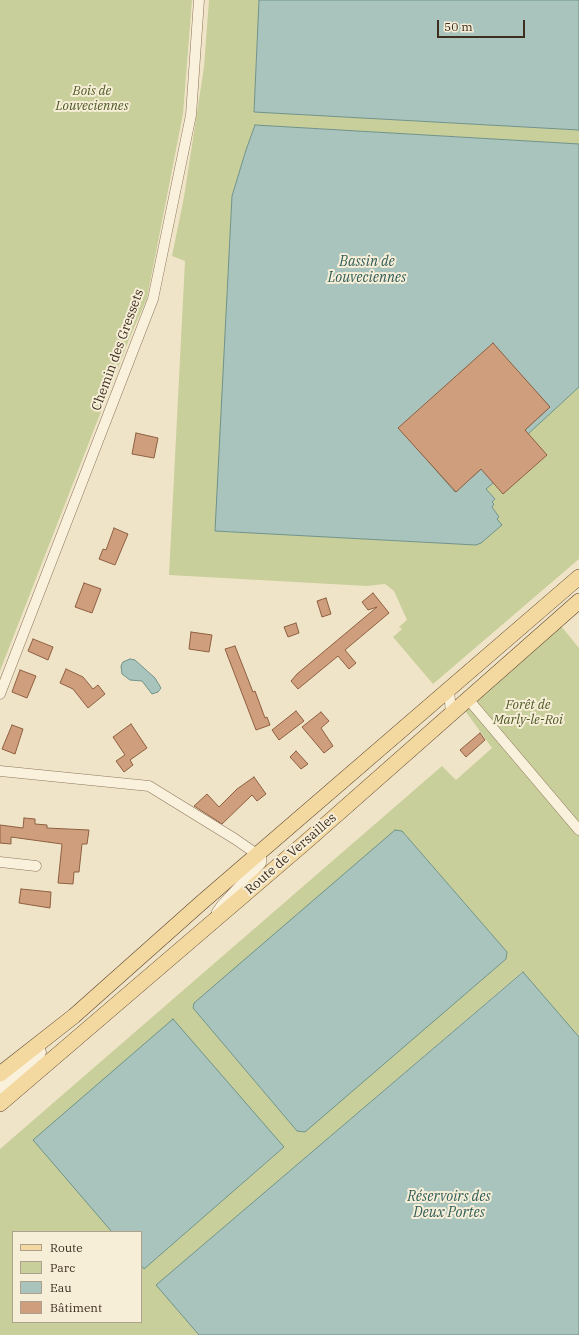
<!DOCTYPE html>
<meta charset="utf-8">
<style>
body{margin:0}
#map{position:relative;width:579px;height:1335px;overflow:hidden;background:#f0e4c8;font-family:"IBM Plex Serif",serif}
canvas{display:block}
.legend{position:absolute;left:12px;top:1231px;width:130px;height:92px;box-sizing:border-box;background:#f7eed8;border:1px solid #ada18e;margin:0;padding:5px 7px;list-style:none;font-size:12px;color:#3d2e20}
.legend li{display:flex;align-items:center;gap:8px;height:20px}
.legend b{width:20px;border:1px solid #ada18e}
.scale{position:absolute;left:437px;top:20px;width:88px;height:18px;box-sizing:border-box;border:2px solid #3d2e20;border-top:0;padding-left:5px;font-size:12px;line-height:14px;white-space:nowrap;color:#3d2e20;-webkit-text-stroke:3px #f7eed8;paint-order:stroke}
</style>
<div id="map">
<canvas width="579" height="1335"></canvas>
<ul class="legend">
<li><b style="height:5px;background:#f3d9a0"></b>Route</li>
<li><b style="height:11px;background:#c9cf9b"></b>Parc</li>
<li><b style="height:11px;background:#a9c4bc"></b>Eau</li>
<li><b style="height:11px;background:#cf9f7d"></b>Bâtiment</li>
</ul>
<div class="scale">50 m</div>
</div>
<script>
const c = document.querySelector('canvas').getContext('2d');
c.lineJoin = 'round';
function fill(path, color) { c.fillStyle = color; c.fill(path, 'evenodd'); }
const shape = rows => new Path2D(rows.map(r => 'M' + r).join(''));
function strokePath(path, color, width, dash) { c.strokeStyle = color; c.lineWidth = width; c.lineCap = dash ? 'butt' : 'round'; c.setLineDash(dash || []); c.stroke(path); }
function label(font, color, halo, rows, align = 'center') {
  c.font = font + ' "IBM Plex Serif",serif'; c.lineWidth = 4; c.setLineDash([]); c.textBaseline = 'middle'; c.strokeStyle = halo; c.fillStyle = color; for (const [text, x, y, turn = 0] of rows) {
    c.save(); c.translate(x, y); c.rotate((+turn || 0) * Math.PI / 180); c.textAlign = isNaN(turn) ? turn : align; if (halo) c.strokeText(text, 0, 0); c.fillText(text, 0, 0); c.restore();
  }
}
const green = shape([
 [0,0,192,0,183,114,147,298,130,337,0,671],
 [209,0,259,0,254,112,579,130,579,144,255,125,246,150,232,196,216,531,476,545,499,517,492,507,492,502,495,499,486,489,456,492,398,428,493,343,550,407,512,442,528,434,579,387,579,559,433,684,393,637,402,629,399,627,407,620,394,591,385,584,367,586,169,575,185,261,172,256,184,197,204,67],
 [557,621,579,648,579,1037,522,972,157,1285,199,1335,0,1335,0,1149,442,766,456,780,492,748,461,705],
 [403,832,507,952,506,959,297,1131,193,1008,194,1003],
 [284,1147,144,1268,141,1265,141,1322,13,1322,13,1232,112,1232]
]);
const water = shape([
 [259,0,579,0,579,130,254,112,259,0],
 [255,125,579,144,579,387,528,434,512,442,550,407,493,344,399,428,455,492,494,458,493,483,486,489,495,499,492,502,494,504,492,507,499,517,497,519,502,525,481,543,476,545,215,531,232,196,246,150,255,125],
 [130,659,135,660,155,678,161,688,158,692,152,694,142,681,130,680,122,674,121,666,123,662,130,659],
 [395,830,402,831,507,952,506,959,305,1132,297,1131,193,1008,194,1003,395,830],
 [523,972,579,1037,579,1335,199,1335,156,1285,523,972],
 [173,1019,284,1147,144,1269,141,1265,141,1232,112,1232,33,1140,173,1019]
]);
const building = shape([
 [493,343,550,407,525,430,547,455,503,494,481,469,456,492,398,428,493,343],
 [136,433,158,438,154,458,132,454,136,433],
 [114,528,128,534,115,565,99,559,103,549,106,550,114,528],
 [84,583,101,589,92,613,75,607,84,583],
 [373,593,389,613,345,650,356,663,349,669,338,656,298,689,291,681,297,674,377,607,368,610,362,602,373,593],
 [326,598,331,614,322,617,317,601,326,598],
 [296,623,299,633,288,637,284,627,296,623],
 [191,632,212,635,209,652,189,649,191,632],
 [33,639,53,647,48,660,28,651,33,639],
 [235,646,253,692,255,691,265,718,267,717,270,725,256,730,225,649,235,646],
 [66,669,83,677,93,689,98,685,105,694,88,708,73,689,60,683,66,669],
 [20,670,36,676,27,698,12,692,20,670],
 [296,711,304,721,279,740,272,730,296,711],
 [321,712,329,721,321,728,333,746,324,753,302,727,321,712],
 [131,724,147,748,130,760,133,765,124,772,116,761,125,755,113,737,131,724],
 [12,725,23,729,15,754,2,749,12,725],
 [480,733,485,740,466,757,460,750,480,733],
 [296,751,308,764,301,769,290,757,296,751],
 [254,777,266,794,257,801,252,795,222,824,194,806,207,794,219,807,237,789,254,777],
 [24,818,35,819,35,824,47,825,47,828,89,830,87,844,82,844,79,872,74,872,73,884,58,883,62,844,11,837,11,844,0,843,0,825,23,828,24,818],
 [21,889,51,892,50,908,19,903,21,889]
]);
const street = shape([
 [449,689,451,714],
 [0,694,153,299,191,115,199,0],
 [468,699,579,830],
 [0,771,149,786,235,839,261,857,261,863,222,905,217,912],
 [0,862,36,866]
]);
const secondary = shape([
 [0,1087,39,1052]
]);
const primary = shape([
 [0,1074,74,1016,201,903,579,577],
 [0,1104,307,841,579,601]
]);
const parkNames = [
 ["Bois de",92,91],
 ["Louveciennes",92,106],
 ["Forêt de",528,705],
 ["Marly-le-Roi",528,720]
];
const streetNames = [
 ["Chemin des Gressets",118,350,-70],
 ["Route de Versailles",291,854,-41]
];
const waterNames = [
 ["Bassin de",367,262],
 ["Louveciennes",367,278],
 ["Réservoirs des",449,1197],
 ["Deux Portes",449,1213]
];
fill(green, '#c9cf9b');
fill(water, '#a9c4bc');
strokePath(water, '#6f938a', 1);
fill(building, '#cf9f7d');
strokePath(building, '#8d5f41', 1);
strokePath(street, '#8d765c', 11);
strokePath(secondary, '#6f573f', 15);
strokePath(primary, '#5b4430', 16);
strokePath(street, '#faf1dc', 10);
strokePath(secondary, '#faf1dc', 14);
strokePath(primary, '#f3d9a0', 15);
label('italic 13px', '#4d5a26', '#f7eed8', parkNames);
label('13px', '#3d2e20', '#f7eed8', streetNames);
label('italic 14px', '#2f5d5a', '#f7eed8', waterNames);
</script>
